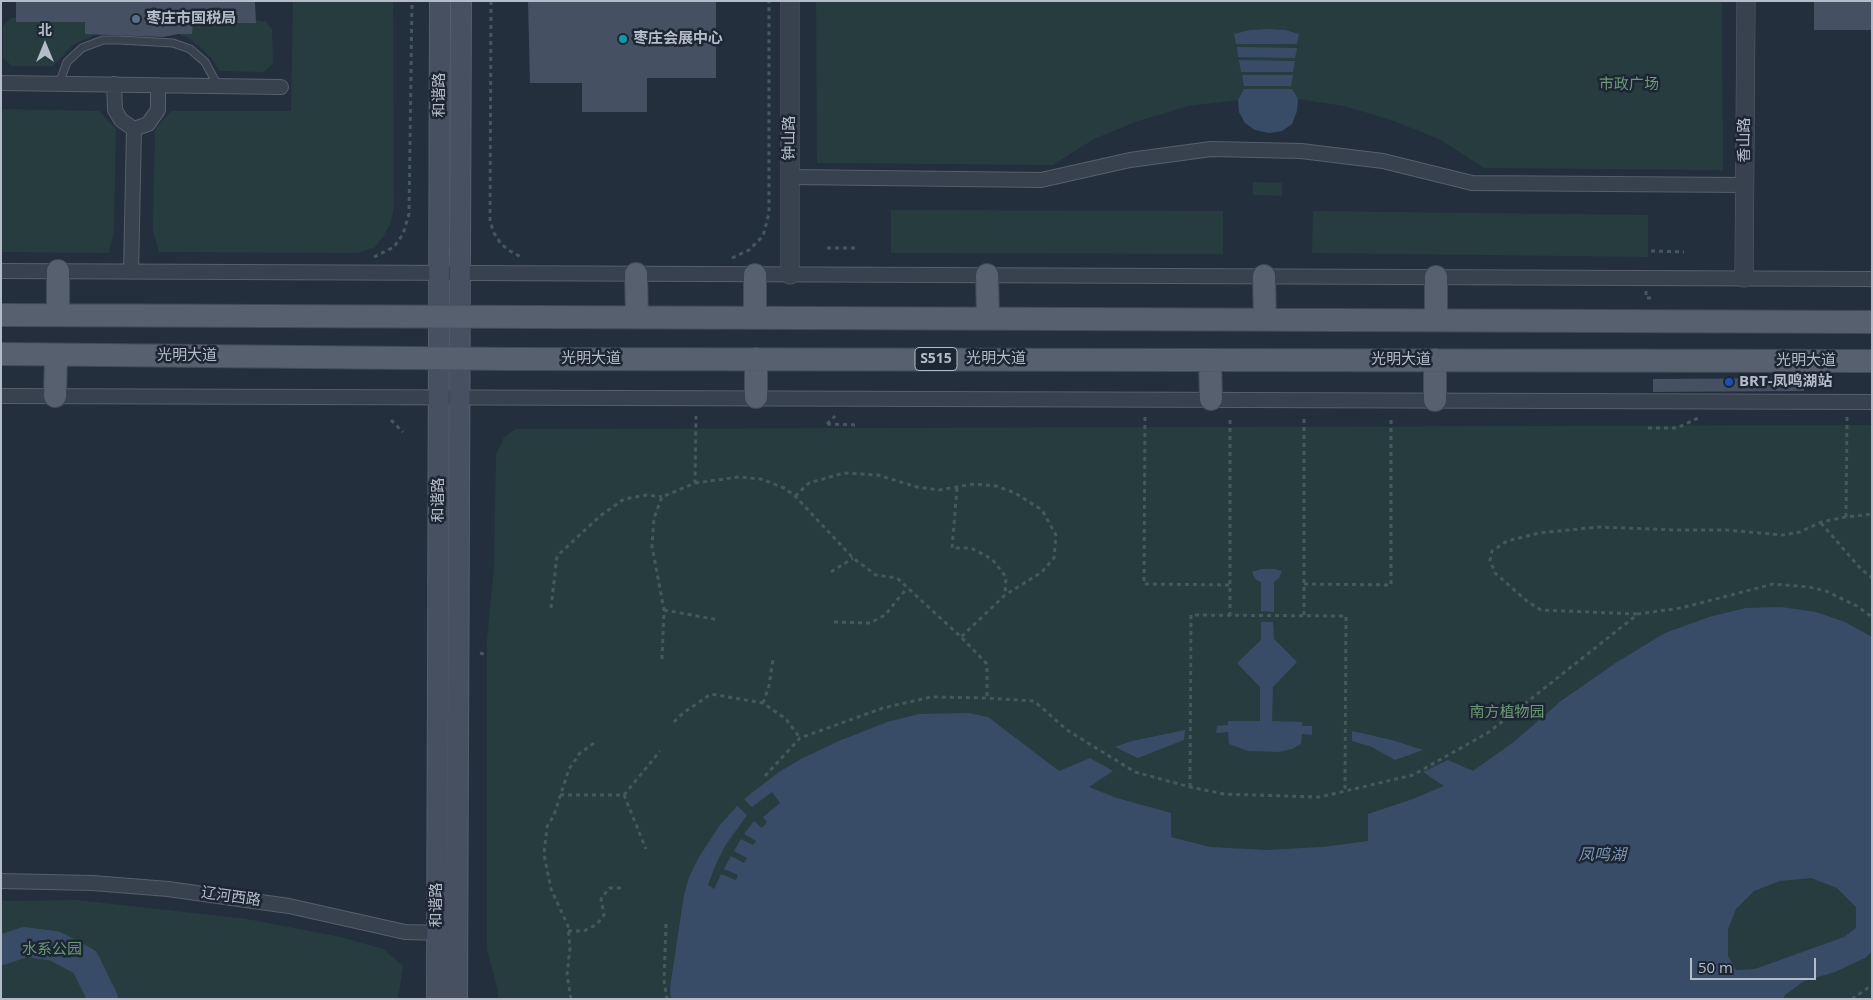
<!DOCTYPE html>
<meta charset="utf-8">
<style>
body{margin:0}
#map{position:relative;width:1873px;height:1000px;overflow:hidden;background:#242f3e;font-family:"Open Sans","Noto Sans SC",sans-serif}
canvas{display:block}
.frame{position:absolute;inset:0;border:2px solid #b4bcc9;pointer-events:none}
.north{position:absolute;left:20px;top:20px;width:50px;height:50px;-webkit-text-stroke:4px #1d2633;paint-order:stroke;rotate:0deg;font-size:14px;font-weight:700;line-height:20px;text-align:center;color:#b4bcc9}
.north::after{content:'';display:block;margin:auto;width:18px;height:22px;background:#b4bcc9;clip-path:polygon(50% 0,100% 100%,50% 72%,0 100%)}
.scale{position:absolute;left:1690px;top:958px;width:126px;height:22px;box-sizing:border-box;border:2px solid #b4bcc9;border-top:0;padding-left:6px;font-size:15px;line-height:18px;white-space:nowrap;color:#b4bcc9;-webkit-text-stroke:4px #1d2633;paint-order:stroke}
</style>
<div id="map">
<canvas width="1873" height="1000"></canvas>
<div class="frame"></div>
<div class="north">北</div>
<div class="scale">50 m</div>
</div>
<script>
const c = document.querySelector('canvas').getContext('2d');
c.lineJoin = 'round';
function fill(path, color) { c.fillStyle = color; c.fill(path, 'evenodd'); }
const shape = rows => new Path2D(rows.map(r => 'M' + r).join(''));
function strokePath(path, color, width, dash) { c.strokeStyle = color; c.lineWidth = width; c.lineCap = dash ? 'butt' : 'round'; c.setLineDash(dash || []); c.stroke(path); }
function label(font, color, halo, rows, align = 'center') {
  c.font = font + ' "Open Sans","Noto Sans SC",sans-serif'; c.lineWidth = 5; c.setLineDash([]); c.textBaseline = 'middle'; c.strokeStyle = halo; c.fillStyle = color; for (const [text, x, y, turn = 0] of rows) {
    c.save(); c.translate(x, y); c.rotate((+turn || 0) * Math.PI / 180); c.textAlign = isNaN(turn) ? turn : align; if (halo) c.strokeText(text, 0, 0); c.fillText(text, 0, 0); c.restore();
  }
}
const green = shape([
 [293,1,393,1,394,206,391,222,383,237,374,248,357,253,159,252,153,230,155,129,171,111,291,111],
 [816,1,1722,1,1723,170,1484,168,1439,139,1391,120,1344,106,1298,99,1297,111,1292,124,1282,131,1269,133,1255,130,1245,123,1239,112,1238,100,1188,106,1138,121,1094,139,1053,165,817,163],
 [11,18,16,18,16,22,85,22,96,34,73,45,53,66,12,66,3,58,3,26],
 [256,20,266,22,272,29,273,63,264,72,220,71,211,58,201,48,190,39,178,34,192,34,193,23],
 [1,109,99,111,116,129,114,230,109,253,1,252],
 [1253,182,1282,183,1282,196,1253,195],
 [891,210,1223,211,1223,254,891,253],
 [1313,211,1648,215,1648,257,1312,253],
 [1872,425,1872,999,498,999,498,991,487,950,487,640,494,566,496,455,504,437,516,429],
 [76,900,247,919,341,937,383,949,403,966,398,999,1,999,1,901]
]);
const water = shape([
 [1268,29,1285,30,1299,34,1297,44,1236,44,1234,34,1250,30],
 [1237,47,1297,48,1295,58,1238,57],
 [1239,60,1295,61,1293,72,1241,72],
 [1242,75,1293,75,1291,86,1244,86],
 [1244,89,1292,89,1298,99,1297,111,1292,124,1282,131,1269,133,1255,130,1245,123,1239,112,1238,100],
 [1261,569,1275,569,1282,571,1279,578,1274,582,1274,612,1261,611,1261,582,1255,579,1252,572],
 [1781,607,1816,612,1845,622,1872,637,1872,951,1865,958,1835,972,1804,981,1785,995,1783,999,671,999,670,988,684,895,689,877,699,857,720,825,737,806,747,815,725,846,716,864,708,885,714,889,721,874,736,880,738,875,724,869,731,856,744,863,747,858,734,851,741,839,753,845,756,841,744,834,754,821,762,828,767,822,763,817,780,803,772,792,752,807,744,799,779,772,801,759,839,741,887,722,919,714,968,713,988,717,1059,771,1090,758,1113,771,1089,787,1117,798,1171,813,1171,837,1210,847,1266,850,1322,847,1368,841,1368,814,1410,800,1444,786,1423,772,1448,760,1473,771,1515,741,1561,701,1617,662,1665,633,1709,617,1746,608],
 [1811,878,1837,888,1856,907,1856,928,1844,937,1755,969,1736,970,1728,956,1728,929,1736,909,1754,891,1780,881],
 [1261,622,1273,622,1274,639,1297,662,1273,687,1272,721,1302,722,1302,726,1312,726,1312,735,1302,734,1301,744,1292,749,1279,752,1248,751,1229,744,1228,732,1216,733,1217,726,1228,725,1228,721,1260,721,1260,687,1237,663,1261,640],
 [1185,730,1184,740,1138,758,1115,747,1132,741],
 [1352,731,1392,740,1423,750,1395,760,1372,747,1352,741]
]);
const river = shape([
 [1,950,25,942,55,946,85,962,103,999]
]);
const building = shape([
 [16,1,255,1,256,23,193,23,192,34,178,34,163,37,85,34,85,22,16,22],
 [528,1,716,1,716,78,647,78,647,112,582,112,582,83,530,83],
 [1814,1,1872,1,1872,30,1814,30],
 [1804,378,1804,391,1653,392,1653,379]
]);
const path = shape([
 [491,1,490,221,494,233,501,244,510,251,523,258],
 [827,248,855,248],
 [1651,251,1684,252],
 [374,257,394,247,403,234,409,214,412,1],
 [732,258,749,250,763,236,769,213,769,1],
 [1646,291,1646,298,1654,298],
 [1145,417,1144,584,1230,585],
 [1304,419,1304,616],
 [391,420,403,432],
 [827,424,855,425],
 [827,424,835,416],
 [1648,428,1677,428,1698,418],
 [695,483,739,477,761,479,784,488,795,496,853,558,876,575,897,578,961,637,987,664,987,698],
 [957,488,952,548,971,548,992,559,1006,577,1005,595],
 [795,496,809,483,844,473,878,475,917,487,939,490,974,484,996,486,1015,493,1042,510,1056,535,1054,558,1042,572,1005,595,961,637],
 [1846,517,1847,417],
 [1821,523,1861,569,1872,578],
 [831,572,853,558],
 [1304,584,1391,585,1391,418],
 [551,608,557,556,600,516,624,499,647,495,662,497],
 [664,610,719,620],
 [1637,614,1541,610,1528,602,1495,573,1490,560,1492,551,1507,541,1539,533,1599,527,1676,530,1726,530,1782,535,1800,532,1821,522,1846,517,1872,514],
 [1230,616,1230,418],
 [834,622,870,623,885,615,907,588],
 [480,653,487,655],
 [662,659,664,610,652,546,654,518,662,497,695,483,696,416],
 [763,703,769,686,773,659],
 [674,722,683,713,711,694,763,703,786,719,800,738],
 [765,776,800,738,883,708,931,697,987,698,1034,701,1067,730,1135,772,1190,787,1224,794,1320,797,1413,775,1489,732,1638,614,1681,608,1773,584,1809,587,1826,591,1857,606,1872,617],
 [1190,787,1191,615,1346,616,1345,790],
 [560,795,624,795,646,849],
 [624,795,660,751],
 [666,924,664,981,667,999],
 [568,931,584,931,597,924,604,915,601,899,609,888,625,888],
 [571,999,567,975,570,948,568,926,551,889,544,854,547,827,554,815,569,769,580,753,597,741],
 [1852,999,1872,985]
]);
const service = shape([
 [59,84,67,62,82,48,103,40,119,40,173,43,190,49,205,62,218,86]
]);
const minor = shape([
 [1,83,281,87],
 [114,84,115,110,121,120,134,129],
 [134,129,148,124,158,110,158,85],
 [790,177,1041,180,1130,160,1211,149,1301,151,1383,161,1472,183,1745,185],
 [1,271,1872,279],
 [131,272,134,129],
 [1,396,1872,402],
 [1,881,93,883,168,889,289,906,405,932,446,933]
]);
const tertiary = shape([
 [790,275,790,1],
 [1744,278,1746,1]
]);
const secondary = shape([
 [437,999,440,1],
 [457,999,461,1]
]);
const primary = shape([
 [636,274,637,317],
 [987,275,988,318],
 [1264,276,1265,319],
 [1436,277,1436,320],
 [1,315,1872,322],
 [58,315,58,271],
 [755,318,755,275],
 [1,354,508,359,1872,361],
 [756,359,756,397],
 [1210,360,1211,399],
 [1435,360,1435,400],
 [55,396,56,355]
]);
const markers = [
 [136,19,5,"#5c6f8a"],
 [623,39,5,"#0f9aa8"],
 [1729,382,5,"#1a4fb4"]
];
const shields = [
 [936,359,42]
];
const shieldNames = [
 ["S515",936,359]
];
const poiNames = [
 ["枣庄市国税局",146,19],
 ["枣庄会展中心",633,39],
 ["BRT-凤鸣湖站",1739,382]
];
const parkNames = [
 ["市政广场",1629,85],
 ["南方植物园",1507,713],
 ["水系公园",52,950]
];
const streetNames = [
 ["和谐路",440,95,-90],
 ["钟山路",790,138,-90],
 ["香山路",1745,140,-90],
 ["光明大道",187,356],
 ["光明大道",591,359],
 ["光明大道",996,359],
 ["光明大道",1401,360],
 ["光明大道",1806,361],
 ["和谐路",439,500,-90],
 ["辽河西路",231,897,8],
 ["和谐路",437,905,-90]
];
const waterNames = [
 ["凤鸣湖",1602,855]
];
fill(green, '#263c3f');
fill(water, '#394c67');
strokePath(river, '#394c67', 30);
fill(building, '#455162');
strokePath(service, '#565f6c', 9);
strokePath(minor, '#565f6c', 16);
strokePath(tertiary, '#565f6c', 19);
strokePath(secondary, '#565f6c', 22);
strokePath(primary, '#414a57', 24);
strokePath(path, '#44595c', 3, [4, 4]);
strokePath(service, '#38414e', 7);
strokePath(minor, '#38414e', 14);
strokePath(tertiary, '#38414e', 18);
strokePath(secondary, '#465061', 20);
strokePath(primary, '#56606e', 22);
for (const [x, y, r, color] of markers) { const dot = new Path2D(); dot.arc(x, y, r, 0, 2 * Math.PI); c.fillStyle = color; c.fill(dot); strokePath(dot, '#1d2633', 2); }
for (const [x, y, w] of shields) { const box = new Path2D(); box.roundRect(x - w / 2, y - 11.5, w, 23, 4); c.fillStyle = '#1d2633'; c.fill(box); strokePath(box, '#b4bcc9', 1); }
label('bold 14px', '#b4bcc9', null, shieldNames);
label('bold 15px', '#b4bcc9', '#1d2633', poiNames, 'left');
label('15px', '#6b9a76', '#1d2633', parkNames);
label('15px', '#b4bcc9', '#1d2633', streetNames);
label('italic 16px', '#7c92b1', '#1d2633', waterNames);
</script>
